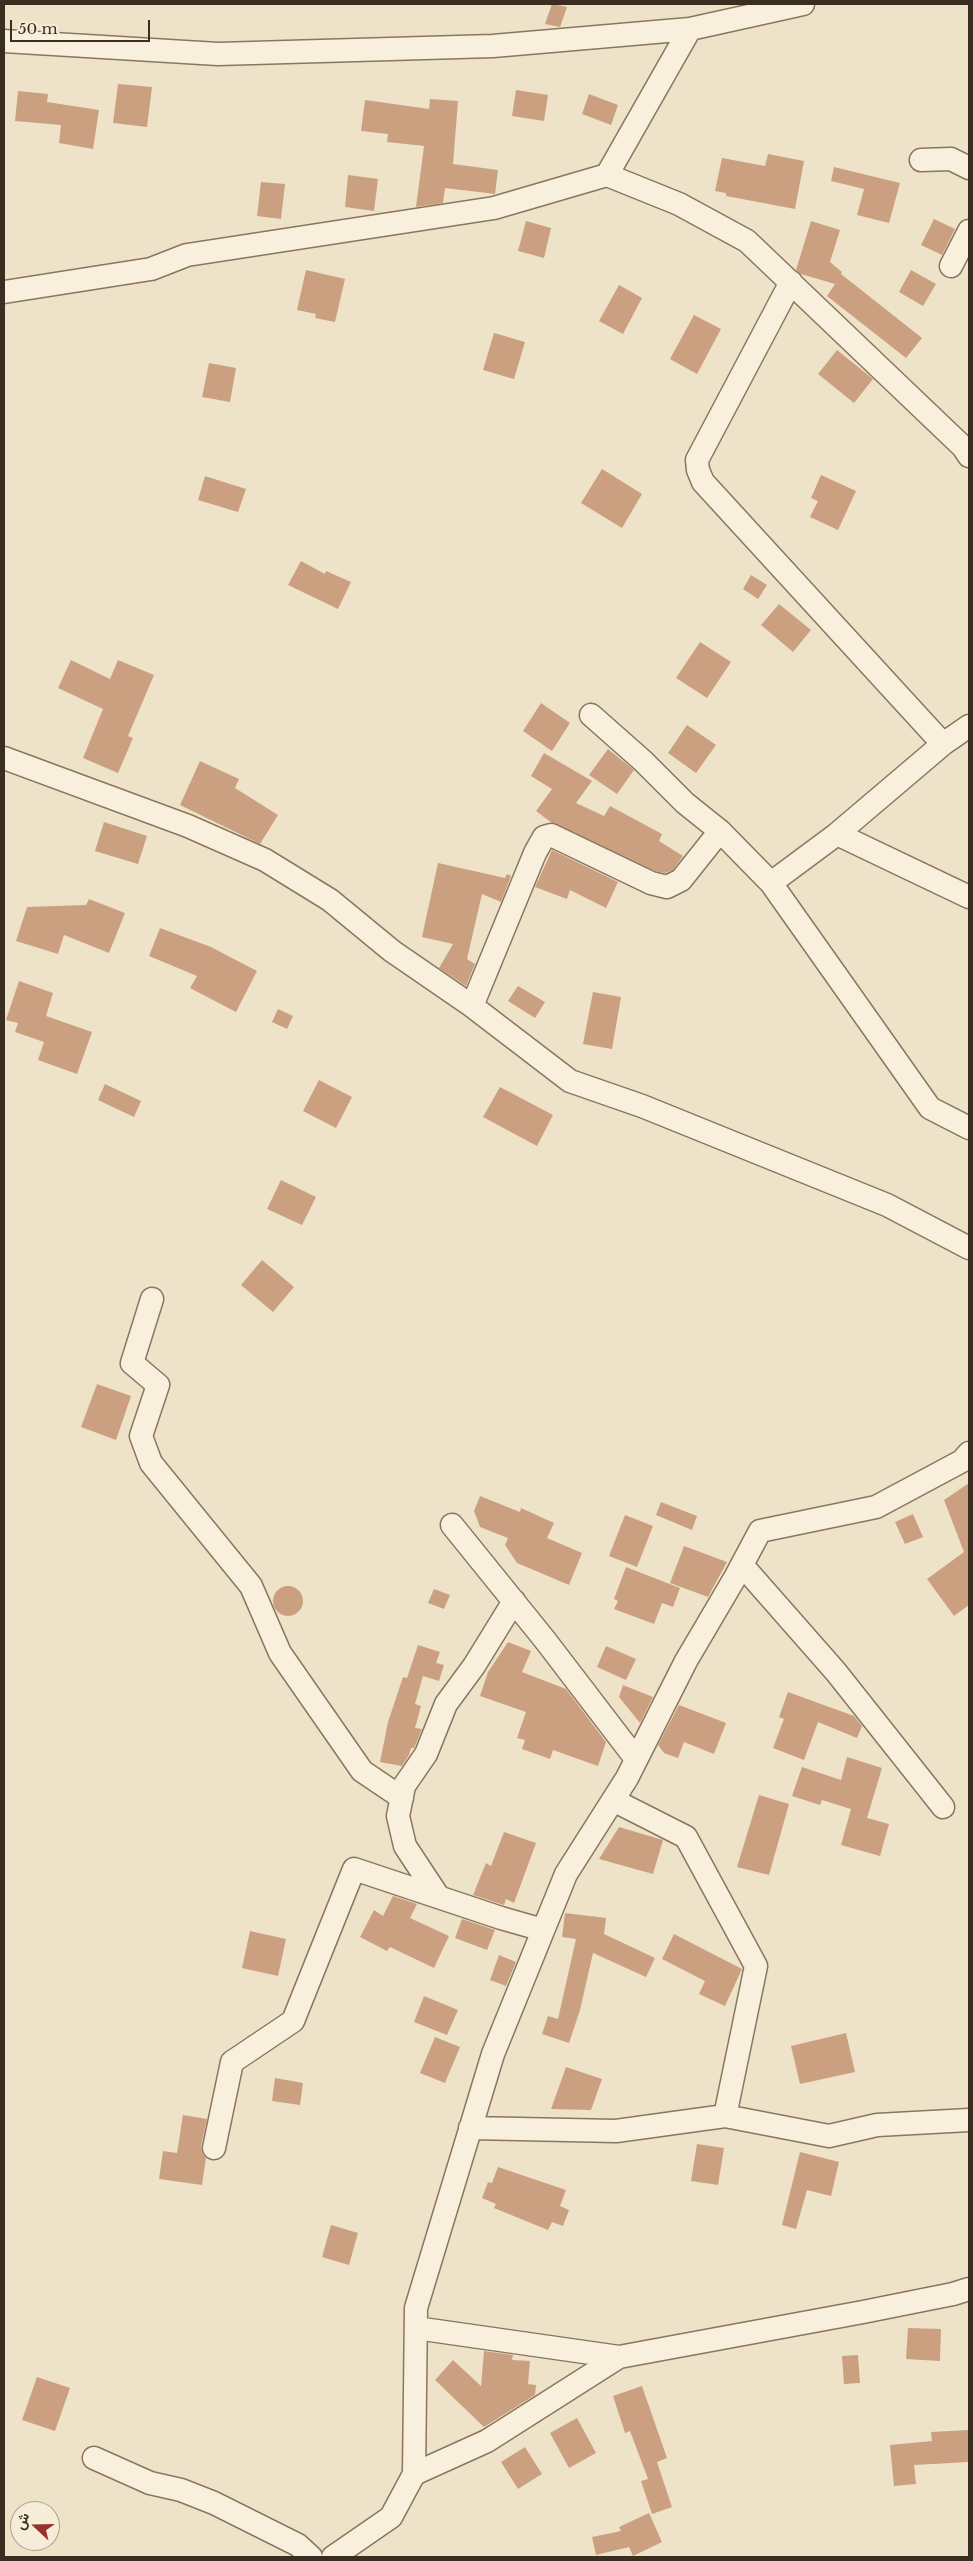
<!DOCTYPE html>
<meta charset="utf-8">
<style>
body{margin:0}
#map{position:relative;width:973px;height:2561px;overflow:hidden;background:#eee3c9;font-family:"Libre Baskerville",Vazirmatn,serif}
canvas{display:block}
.frame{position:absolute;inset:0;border:5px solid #3b2e21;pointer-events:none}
.north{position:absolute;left:10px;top:2501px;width:50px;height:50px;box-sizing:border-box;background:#f5edd8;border:1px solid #aba18f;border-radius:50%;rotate:291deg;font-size:14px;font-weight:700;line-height:20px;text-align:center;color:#3b2e21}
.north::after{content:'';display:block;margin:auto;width:18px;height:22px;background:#98302f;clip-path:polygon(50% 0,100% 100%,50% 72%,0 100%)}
.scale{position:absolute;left:10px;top:20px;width:140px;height:22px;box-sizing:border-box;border:2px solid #3b2e21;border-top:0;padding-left:6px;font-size:15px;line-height:18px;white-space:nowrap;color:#3b2e21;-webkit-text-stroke:4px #f5edd8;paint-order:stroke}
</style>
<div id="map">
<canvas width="973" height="2561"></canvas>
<div class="frame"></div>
<div class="north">ش</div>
<div class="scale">50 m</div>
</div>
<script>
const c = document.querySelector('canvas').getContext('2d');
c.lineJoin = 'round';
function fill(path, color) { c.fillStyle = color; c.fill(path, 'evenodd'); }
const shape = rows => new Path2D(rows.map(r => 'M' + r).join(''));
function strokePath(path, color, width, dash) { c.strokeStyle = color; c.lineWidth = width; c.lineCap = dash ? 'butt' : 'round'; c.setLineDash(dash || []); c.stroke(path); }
const building = shape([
 [552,4,567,7,560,27,545,24],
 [118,84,152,87,147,127,113,123],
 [516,90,548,95,544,121,512,116],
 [18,91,48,94,47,102,99,110,93,149,59,143,61,125,15,121],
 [589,94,618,105,611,125,582,114],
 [430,99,458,101,453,164,498,170,495,194,445,188,443,203,416,207,424,146,387,142,388,134,361,131,365,100,429,109],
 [768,154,804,161,795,209,726,196,726,193,715,191,722,158,765,166],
 [834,167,900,183,889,223,857,215,864,189,831,181],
 [348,175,378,179,374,211,345,207],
 [261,182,285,184,281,219,257,216],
 [934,219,955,229,942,255,921,245],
 [526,221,551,228,544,258,518,251],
 [811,221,840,230,830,262,842,272,841,274,922,338,906,358,827,296,835,284,801,274,796,270],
 [306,270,345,279,335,322,315,318,316,314,297,310],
 [911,270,936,284,923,306,899,292],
 [619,285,642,298,623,334,599,321],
 [694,315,721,329,697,374,670,359],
 [494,333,525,342,514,379,483,370],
 [837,350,873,379,854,403,818,374],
 [209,363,236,368,230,402,202,397],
 [602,469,642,494,622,528,581,503],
 [821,475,856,491,838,530,810,517,818,501,811,498],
 [205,476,246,489,238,512,198,500],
 [301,561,325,574,326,571,351,582,338,609,288,585],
 [751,575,767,585,758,599,743,589],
 [779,604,811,630,793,652,761,625],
 [700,642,731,662,707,698,676,678],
 [71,660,110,679,118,660,154,675,128,736,133,738,118,773,83,758,103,709,58,688],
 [541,703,570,723,552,751,523,731],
 [687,725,716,745,696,773,668,753],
 [608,749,634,770,617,794,589,775],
 [544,753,592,781,576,803,604,816,610,806,662,834,659,841,683,856,673,870,665,873,655,871,552,823,536,811,552,789,531,776],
 [200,761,239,779,235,788,278,815,260,844,180,805],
 [104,822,147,836,138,864,95,851],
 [552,850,618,882,606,908,570,890,567,899,535,887],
 [438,863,505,878,507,874,511,876,501,902,482,894,467,959,475,964,466,986,439,968,453,944,422,937],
 [89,899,125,913,109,953,64,935,58,954,16,941,27,907,86,905],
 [160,928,211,947,257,971,236,1012,190,988,197,976,149,956],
 [19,981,53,993,46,1016,92,1032,77,1074,38,1060,44,1042,15,1032,18,1023,6,1020],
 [518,986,545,1002,535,1018,508,1001],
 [593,992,621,997,612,1049,583,1044],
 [278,1009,293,1016,287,1029,272,1022],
 [319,1080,352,1097,336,1128,303,1111],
 [105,1084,141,1101,134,1117,98,1100],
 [500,1087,553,1115,537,1146,483,1117],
 [281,1180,316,1197,302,1225,267,1209],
 [262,1260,294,1287,273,1312,241,1285],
 [97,1384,131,1396,116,1440,81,1427],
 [969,1483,969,1605,954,1616,927,1579,964,1552,944,1500],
 [480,1496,520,1512,521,1508,554,1523,547,1538,582,1553,569,1585,517,1563,505,1545,508,1538,480,1527,474,1511],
 [661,1502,697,1516,692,1530,656,1515],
 [913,1514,923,1537,905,1544,895,1522],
 [625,1515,653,1526,637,1567,609,1556],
 [684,1546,727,1562,708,1597,670,1583],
 [626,1567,680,1588,673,1607,662,1603,654,1624,614,1609,618,1601,614,1599],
 '273 1601a15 15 0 1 1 30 0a15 15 0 1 1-30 0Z',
 [434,1589,450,1595,444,1609,428,1603],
 [508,1642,531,1651,522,1672,566,1689,606,1742,598,1766,553,1750,550,1759,522,1749,525,1740,517,1738,526,1712,480,1696,488,1672],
 [418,1645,440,1652,436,1663,444,1665,439,1681,423,1676,415,1704,421,1706,415,1728,422,1729,414,1748,411,1748,409,1755,402,1766,380,1762,388,1722,403,1677,407,1678],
 [606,1646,636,1659,626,1680,597,1667],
 [623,1685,653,1697,640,1723,619,1697],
 [788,1692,854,1716,862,1726,857,1738,818,1722,804,1760,773,1748,784,1719,779,1717],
 [679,1705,726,1723,714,1754,684,1742,678,1758,664,1753,658,1745],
 [847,1757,882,1768,867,1818,889,1824,880,1856,841,1845,851,1809,822,1800,820,1805,792,1796,802,1767,841,1780],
 [759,1795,789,1804,769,1875,737,1867],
 [619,1827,663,1840,653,1874,599,1859],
 [504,1832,536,1843,514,1903,506,1899,504,1905,473,1895,486,1863,491,1866],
 [393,1896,417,1904,410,1918,449,1936,434,1968,390,1947,387,1951,360,1937,374,1910,383,1916],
 [565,1913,606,1918,604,1934,655,1958,646,1977,593,1953,580,2010,569,2043,542,2034,548,2016,558,2019,576,1939,562,1937],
 [462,1919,495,1930,487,1950,455,1938],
 [250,1931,286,1939,278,1976,242,1968],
 [674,1934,742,1969,725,2006,699,1994,705,1981,662,1959],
 [499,1955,516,1962,506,1986,490,1980],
 [424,1996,458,2010,447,2035,414,2022],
 [846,2033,855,2072,800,2084,791,2046],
 [435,2037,460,2047,445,2083,420,2073],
 [566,2067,602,2079,591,2110,551,2109],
 [275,2078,303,2083,300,2105,272,2101],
 [183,2115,207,2119,201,2146,202,2153,206,2158,202,2185,159,2179,163,2151,177,2153],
 [697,2144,724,2148,718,2185,691,2181],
 [800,2152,839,2162,831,2196,807,2190,796,2229,782,2225],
 [498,2167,566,2190,560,2206,569,2210,563,2226,552,2222,548,2230,494,2208,496,2204,482,2198,488,2182,492,2183],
 [331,2225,358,2233,349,2265,322,2257],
 [908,2328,941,2329,940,2361,906,2359],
 [484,2351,513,2355,512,2360,530,2361,528,2384,536,2385,535,2395,484,2427,435,2380,453,2360,481,2386],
 [858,2355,860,2383,844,2384,842,2356],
 [37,2377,70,2388,55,2431,22,2420],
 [642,2386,667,2458,657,2462,672,2507,652,2514,641,2481,648,2479,630,2431,625,2433,613,2396],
 [577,2418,596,2453,569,2468,550,2433],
 [969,2430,969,2462,914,2465,916,2484,894,2486,890,2445,932,2441,931,2432],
 [525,2447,542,2474,518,2489,501,2462],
 [649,2513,662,2542,633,2556,629,2547,596,2555,592,2537,621,2531,619,2527]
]);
const minor = shape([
 [4,41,218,54,493,46,690,29,803,4],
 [921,160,951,159,969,168],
 [607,175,679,204,747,241,963,447,969,456],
 [951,266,969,231],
 [791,282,697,460,698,470,703,482,943,744],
 [4,292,151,269,187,255,494,208,607,175,690,29],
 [591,715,643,761,685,803,720,831,771,883,930,1108,969,1128],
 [4,758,188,826,265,860,330,900,392,951,472,1006,570,1081,642,1106,887,1205,969,1248],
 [837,834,969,897],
 [771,883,837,834,943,744,969,726],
 [472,1006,535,853,544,837,551,835,651,883,667,887,681,880,720,831],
 [152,1299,132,1363,158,1385,141,1436,151,1463,251,1586,280,1653,362,1771,402,1798],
 [452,1525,545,1640,636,1759],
 [742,1565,836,1672,943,1807],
 [613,1800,686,1837,756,1966,725,2116],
 [438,1896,405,1846,398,1816,404,1786,426,1754,446,1704,474,1666,514,1601],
 [470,2128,616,2131,725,2116,829,2136,877,2125,969,2120],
 [214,2148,232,2062,293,2021,354,1869,501,1918,543,1930],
 [416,2328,619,2357,863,2312,953,2294,969,2289],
 [94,2458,150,2483,181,2490,214,2503,298,2545,311,2557],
 [414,2474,416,2308,493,2054,566,1874,627,1778,686,1661,736,1576,760,1531,876,1507,962,1461,969,1453],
 [333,2557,391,2517,414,2474,487,2441,619,2357]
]);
fill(building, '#cba080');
strokePath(minor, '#8a765e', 25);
strokePath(minor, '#f8f0dc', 22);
</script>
